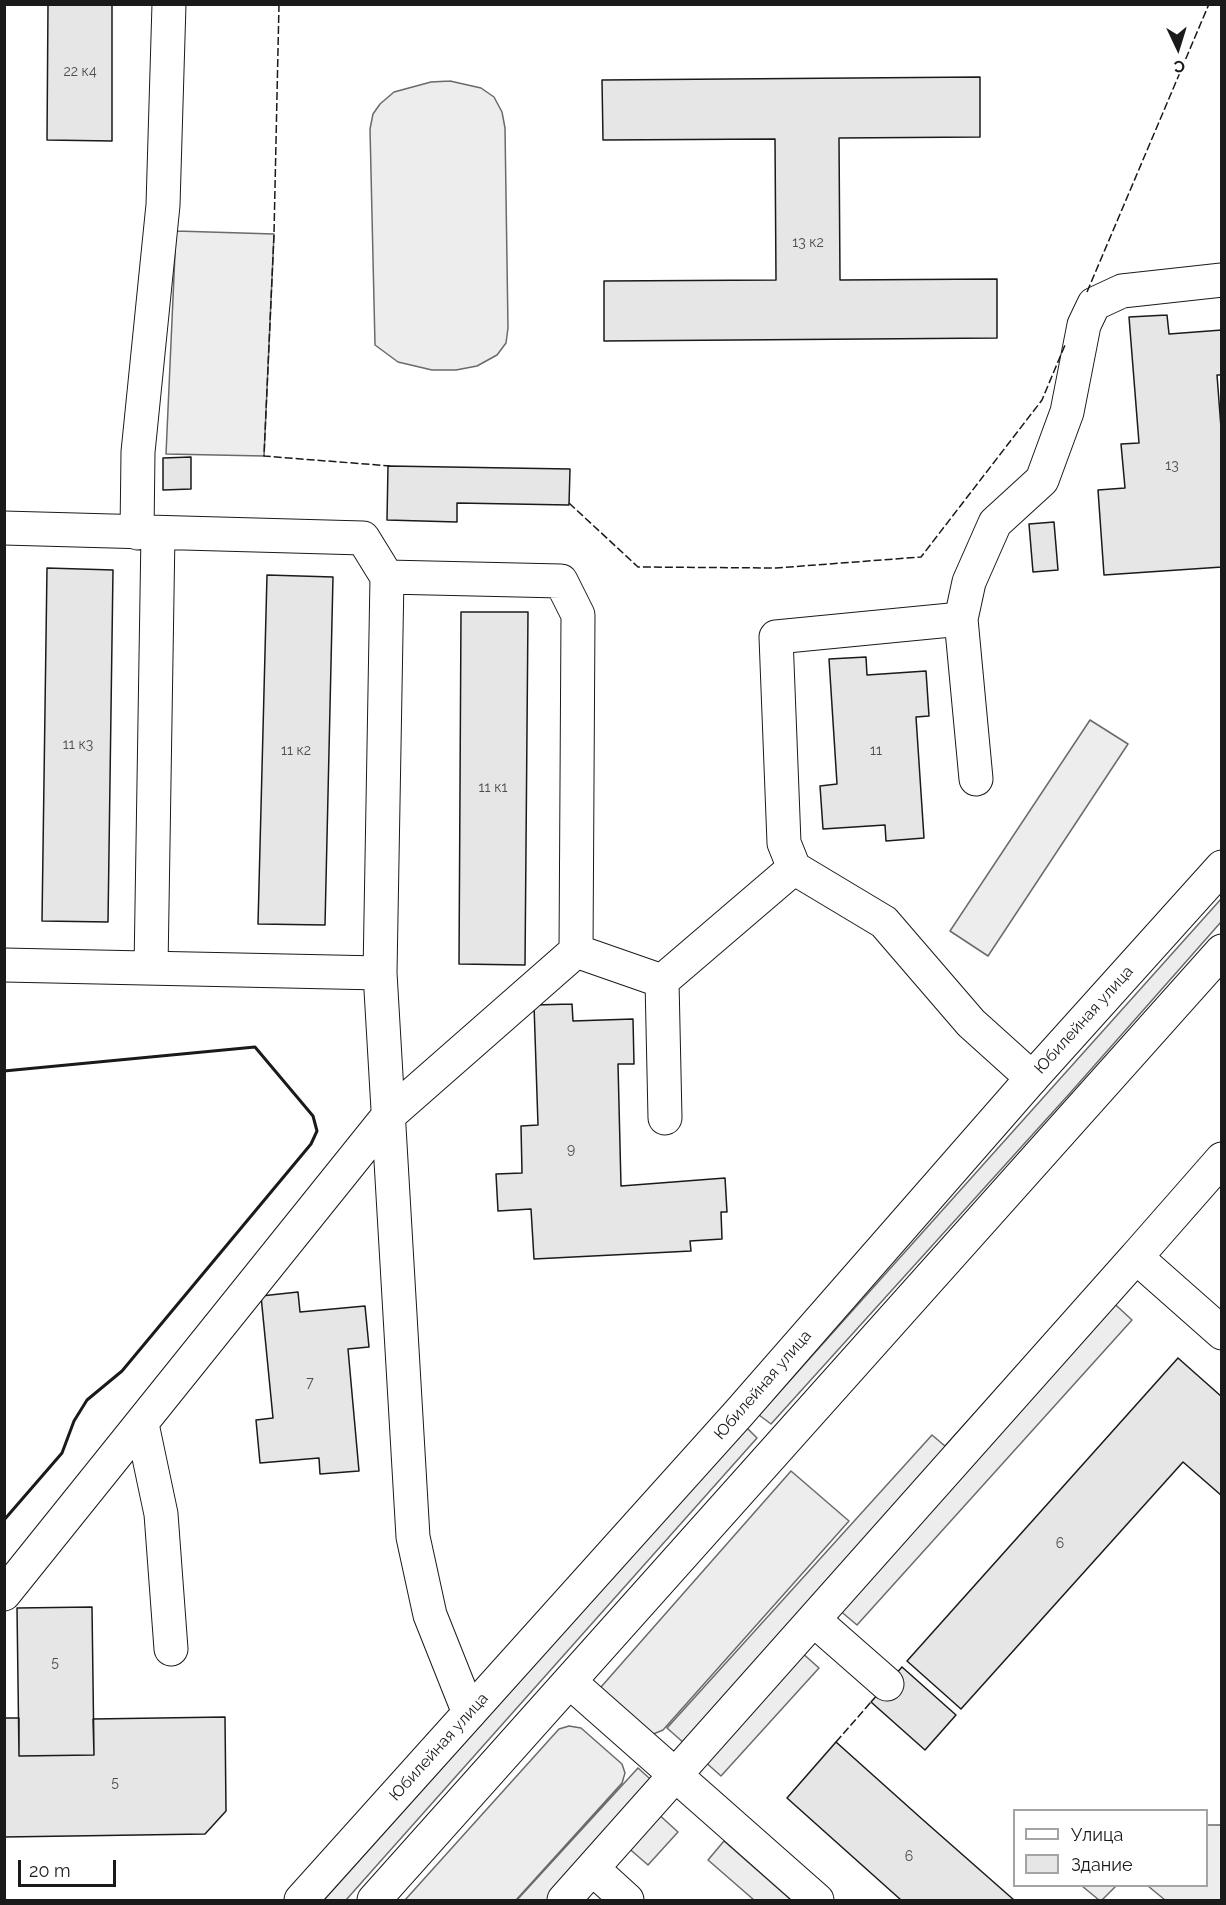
<!DOCTYPE html>
<meta charset="utf-8">
<style>
body{margin:0}
#map{position:relative;width:1226px;height:1905px;overflow:hidden;background:#fff;font-family:Raleway,sans-serif}
canvas{display:block}
.frame{position:absolute;inset:0;border:6px solid #1a1a1a;pointer-events:none}
.legend{position:absolute;left:1013px;top:1809px;width:195px;height:78px;box-sizing:border-box;background:#fff;border:2px solid #a3a3a3;margin:0;padding:8px 10px;list-style:none;font-size:18px;color:#1a1a1a}
.legend li{display:flex;align-items:center;gap:12px;height:30px}
.legend b{width:30px;border:2px solid #a3a3a3}
.north{position:absolute;left:1148px;top:18px;width:60px;height:60px;-webkit-text-stroke:4px #fff;paint-order:stroke;rotate:176deg;font-size:16px;font-weight:700;line-height:24px;text-align:center;color:#1a1a1a}
.north::after{content:'';display:block;margin:auto;width:21px;height:27px;background:#1a1a1a;clip-path:polygon(50% 0,100% 100%,50% 72%,0 100%)}
.scale{position:absolute;left:18px;top:1860px;width:98px;height:27px;box-sizing:border-box;border:3px solid #1a1a1a;border-top:0;padding-left:8px;font-size:18px;line-height:21px;white-space:nowrap;color:#1a1a1a;-webkit-text-stroke:4px #fff;paint-order:stroke}
</style>
<div id="map">
<canvas width="1226" height="1905"></canvas>
<div class="frame"></div>
<ul class="legend">
<li><b style="height:8px;background:#fff"></b>Улица</li>
<li><b style="height:16px;background:#e6e6e6"></b>Здание</li>
</ul>
<div class="north">С</div>
<div class="scale">20 m</div>
</div>
<script>
const c = document.querySelector('canvas').getContext('2d');
c.lineJoin = 'round';
function fill(path, color) { c.fillStyle = color; c.fill(path, 'evenodd'); }
const shape = rows => new Path2D(rows.map(r => 'M' + r).join(''));
function strokePath(path, color, width, dash) { c.strokeStyle = color; c.lineWidth = width; c.lineCap = dash ? 'butt' : 'round'; c.setLineDash(dash || []); c.stroke(path); }
function label(font, color, halo, rows, align = 'center') {
  c.font = font + ' Raleway,sans-serif'; c.lineWidth = 4.5; c.setLineDash([]); c.textBaseline = 'middle'; c.strokeStyle = halo; c.fillStyle = color; for (const [text, x, y, turn = 0] of rows) {
    c.save(); c.translate(x, y); c.rotate((+turn || 0) * Math.PI / 180); c.textAlign = isNaN(turn) ? turn : align; if (halo) c.strokeText(text, 0, 0); c.fillText(text, 0, 0); c.restore();
  }
}
const built = shape([
 [450,81,481,88,494,97,502,112,505,128,508,328,506,343,497,355,477,366,456,370,432,370,398,362,375,345,370,129,373,114,380,104,394,92,431,82,450,81],
 [176,231,274,234,264,456,166,454,176,231],
 [1090,720,1128,744,988,956,950,931,1090,720],
 [1221,899,1221,922,1071,1092,771,1424,759,1415,1221,899],
 [1092,1283,1132,1320,857,1625,838,1609,800,1651,819,1668,721,1776,667,1728,932,1435,945,1446,1092,1283],
 [747,1428,757,1438,346,1900,324,1900,747,1428],
 [791,1471,849,1521,663,1730,651,1735,602,1698,601,1687,791,1471],
 [569,1726,581,1728,622,1764,625,1773,622,1783,516,1900,405,1900,559,1729,569,1726],
 [638,1768,669,1796,655,1811,678,1832,648,1865,625,1845,574,1900,517,1900,638,1768],
 [1207,1825,1221,1825,1221,1900,1165,1900,1148,1886,1206,1886,1207,1825],
 [724,1841,791,1900,754,1900,708,1860,724,1841],
 [1082,1886,1116,1886,1102,1900,1099,1900,1082,1886]
]);
const building = shape([
 [48,4,112,4,112,141,47,140,48,4],
 [980,77,980,137,839,138,840,280,997,279,997,338,604,341,604,281,776,280,775,139,603,140,602,80,980,77],
 [1167,315,1169,334,1222,330,1222,375,1217,375,1222,441,1222,567,1104,575,1098,490,1125,488,1121,444,1139,443,1129,317,1167,315],
 [191,457,191,489,163,490,163,458,191,457],
 [388,466,570,469,569,505,457,503,457,522,387,520,388,466],
 [1054,522,1058,570,1033,572,1029,524,1054,522],
 [47,568,113,570,108,922,42,921,47,568],
 [267,575,333,577,325,925,258,924,267,575],
 [461,612,528,612,525,965,459,964,461,612],
 [866,657,867,675,926,671,929,716,916,717,924,838,886,841,885,825,823,829,820,786,837,784,829,659,866,657],
 [572,1004,573,1021,633,1019,634,1064,618,1064,621,1186,725,1178,727,1212,721,1212,722,1239,690,1241,691,1251,534,1259,531,1209,498,1211,496,1174,522,1173,521,1126,538,1125,534,1005,572,1004],
 [298,1292,300,1312,365,1306,369,1347,348,1349,359,1471,320,1474,319,1458,260,1463,256,1420,273,1418,261,1296,298,1292],
 [1178,1358,1222,1397,1222,1496,1183,1462,961,1709,907,1661,1178,1358],
 [92,1607,94,1755,19,1756,17,1608,92,1607],
 [902,1667,956,1715,925,1750,871,1702,902,1667],
 [225,1717,226,1811,205,1834,4,1837,4,1718,19,1718,19,1756,94,1755,93,1719,225,1717],
 [836,1742,922,1819,1014,1900,901,1900,787,1798,836,1742]
]);
const minor = shape([
 [4,528,363,538,387,577,380,973,413,1537,430,1615,469,1713],
 [137,533,138,452,163,205,169,4],
 [387,577,561,581,578,615,576,951,662,981,665,1118],
 [961,619,776,637,784,843,794,868,884,922,971,1023,1032,1078],
 [976,779,961,619,969,582,995,523,1042,480,1067,412,1084,325,1094,304,1122,291,1222,280],
 [4,965,380,973],
 [151,968,158,533],
 [662,981,794,868],
 [1136,1257,1222,1159],
 [142,1424,161,1514,171,1649],
 [4,1594,388,1116,576,951],
 [814,1620,887,1684],
 [570,1682,817,1900],
 [593,1869,627,1900],
 [564,1900,1136,1257,1222,1333]
]);
const major = shape([
 [301,1900,739,1413,1032,1078,1222,867],
 [374,1900,1222,951]
]);
const fence = shape([
 [279,4,274,234,264,456,390,466],
 [1087,292,1209,4],
 [569,503,638,567,776,568,921,557,1042,400,1065,345],
 [836,1742,871,1702]
]);
const wall = shape([
 [4,1071,255,1047,313,1116,317,1131,311,1144,122,1371,87,1400,74,1421,62,1453,4,1520]
]);
const numberNames = [
 ["22 к4",80,72],
 ["13 к2",808,243],
 ["13",1172,466],
 ["11 к3",78,745],
 ["11 к2",296,751],
 ["11",876,751],
 ["11 к1",493,788],
 ["9",571,1150],
 ["7",310,1383],
 ["6",1060,1544],
 ["5",55,1663],
 ["5",115,1783],
 ["6",909,1857]
];
const streetNames = [
 ["Юбилейная улица",1084,1020,-48],
 ["Юбилейная улица",763,1385,-49],
 ["Юбилейная улица",439,1747,-48]
];
fill(built, '#ededed');
strokePath(built, '#6a6a6a', 1.5);
fill(building, '#e6e6e6');
strokePath(building, '#1a1a1a', 1.5);
strokePath(minor, '#1a1a1a', 35);
strokePath(major, '#1a1a1a', 35);
strokePath(minor, '#fff', 33);
strokePath(major, '#fff', 33);
strokePath(fence, '#1a1a1a', 1.5, [8, 3]);
strokePath(wall, '#1a1a1a', 3);
label('14px', '#4d4d4d', null, numberNames);
label('16px', '#1a1a1a', '#fff', streetNames);
</script>
